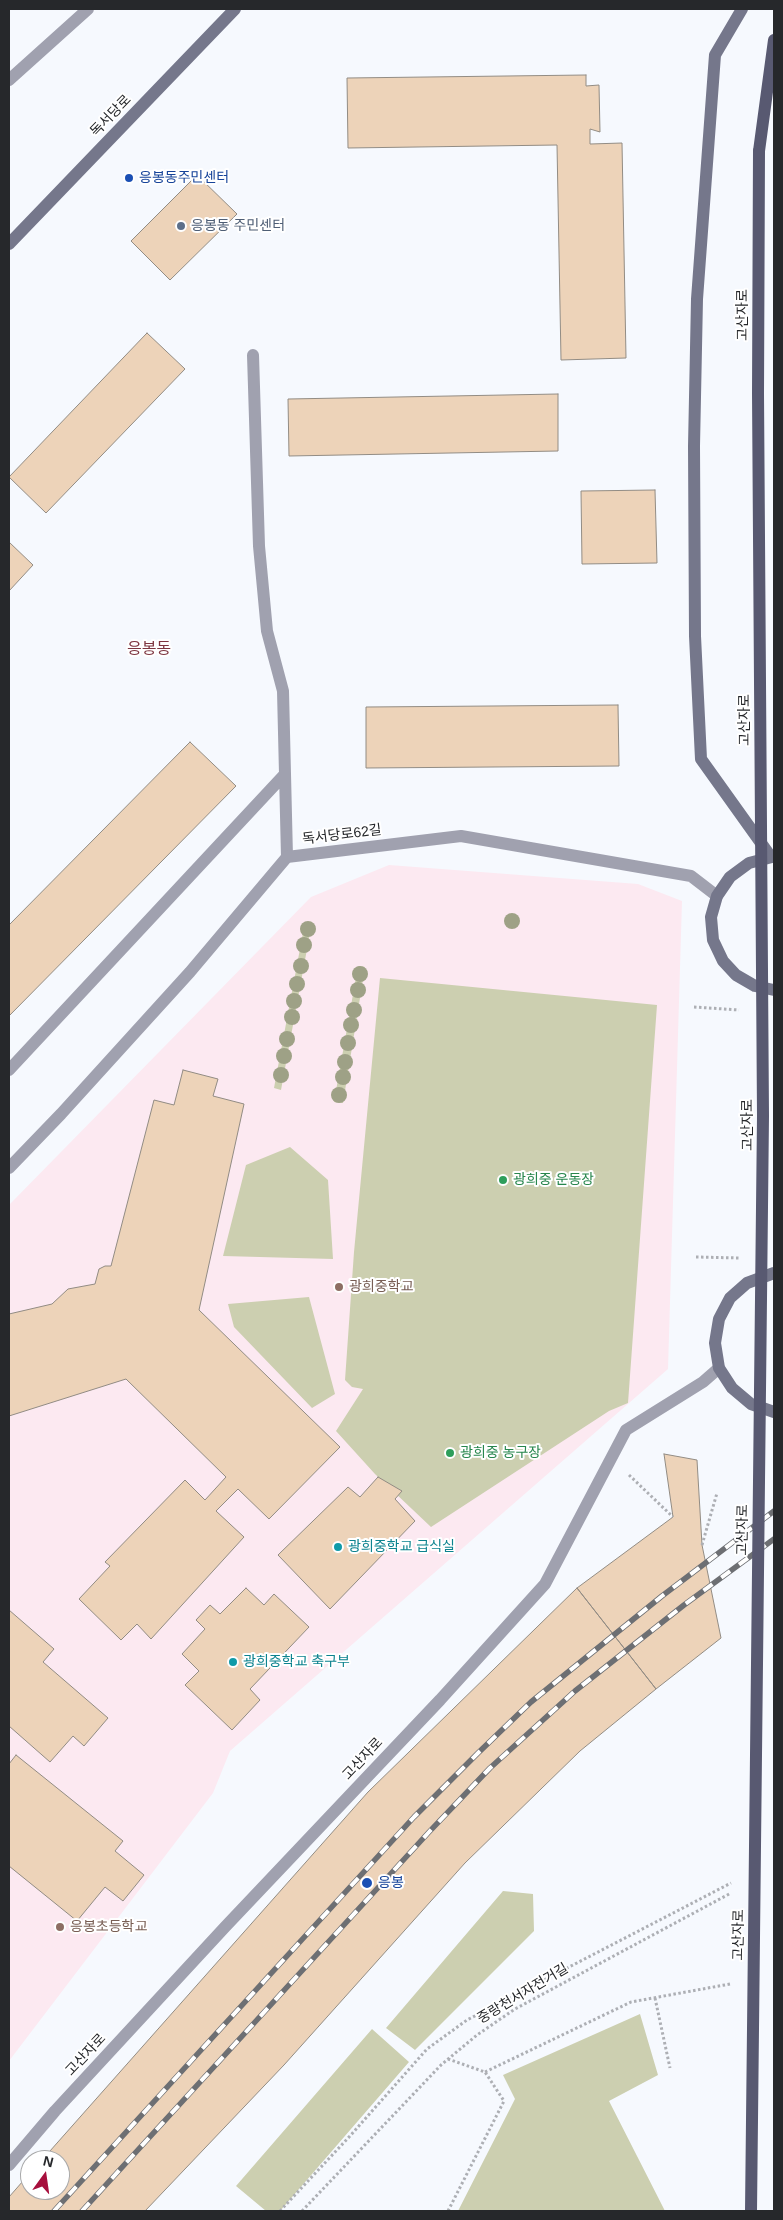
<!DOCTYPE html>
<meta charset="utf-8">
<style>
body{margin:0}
#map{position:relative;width:783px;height:2220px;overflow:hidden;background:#f6f9fe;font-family:Helvetica,sans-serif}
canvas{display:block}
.frame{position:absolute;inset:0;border:10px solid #26282b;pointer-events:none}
.north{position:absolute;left:20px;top:2150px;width:50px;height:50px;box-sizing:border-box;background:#fff;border:1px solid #a8a9aa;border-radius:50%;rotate:14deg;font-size:14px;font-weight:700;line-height:20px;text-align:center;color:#26282b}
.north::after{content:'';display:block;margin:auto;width:18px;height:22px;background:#a70f3d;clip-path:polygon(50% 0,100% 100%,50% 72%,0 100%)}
</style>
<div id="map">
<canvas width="783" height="2220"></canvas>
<div class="frame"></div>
<div class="north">N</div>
</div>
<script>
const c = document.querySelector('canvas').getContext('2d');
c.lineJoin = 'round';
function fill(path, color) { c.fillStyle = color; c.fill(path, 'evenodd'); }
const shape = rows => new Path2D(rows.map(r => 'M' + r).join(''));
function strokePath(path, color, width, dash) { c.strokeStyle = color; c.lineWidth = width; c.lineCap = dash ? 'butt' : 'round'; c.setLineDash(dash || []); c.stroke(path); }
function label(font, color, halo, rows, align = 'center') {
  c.font = font + ' Helvetica,"Noto Sans KR",sans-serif'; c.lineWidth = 4; c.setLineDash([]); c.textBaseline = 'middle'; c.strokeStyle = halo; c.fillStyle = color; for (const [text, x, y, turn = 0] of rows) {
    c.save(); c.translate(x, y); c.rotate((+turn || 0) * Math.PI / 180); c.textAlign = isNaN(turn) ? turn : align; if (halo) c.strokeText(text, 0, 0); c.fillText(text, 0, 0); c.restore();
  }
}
const education = shape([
 [389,865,638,884,682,901,668,1369,230,1751,213,1793,9,2061,9,1205,311,897]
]);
const green = shape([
 [305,922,312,922,281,1090,274,1088],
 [358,966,365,967,343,1103,334,1102],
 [380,978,657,1005,628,1403,609,1411,431,1527,375,1474,336,1431,363,1389,352,1387,345,1380,354,1252],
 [290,1147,328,1180,333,1259,223,1256,246,1165],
 [309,1297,335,1394,312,1408,234,1327,228,1304],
 [503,1891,533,1894,534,1931,415,2050,386,2028],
 [640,2014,658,2075,609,2101,665,2211,458,2211,515,2099,503,2075],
 [372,2029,409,2062,280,2211,266,2211,236,2186]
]);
const pier = shape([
 [774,2161,774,2211,705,2211,706,2209]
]);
const building = shape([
 [586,75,586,86,599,85,600,132,590,129,590,144,622,143,626,358,561,360,557,145,348,148,347,78,586,75],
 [197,175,237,214,170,280,131,241,197,175],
 [147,333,185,369,46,513,9,477,147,333],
 [558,394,558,451,289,456,288,399,558,394],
 [655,490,657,563,582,564,581,491,655,490],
 [9,542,33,565,9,591,9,542],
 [618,705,619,766,366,768,366,707,618,705],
 [190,742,236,786,9,1016,9,925,190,742],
 [183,1070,218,1079,213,1096,244,1104,199,1310,340,1447,269,1519,238,1489,216,1511,244,1537,151,1639,137,1624,121,1640,79,1599,110,1566,105,1562,185,1480,205,1500,226,1477,126,1379,9,1416,9,1314,52,1304,68,1289,95,1284,99,1269,105,1266,111,1266,154,1100,174,1105,183,1070],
 [664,1454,697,1460,702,1545,721,1638,656,1689,577,1588,673,1517,664,1454],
 [378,1477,402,1491,395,1499,415,1521,330,1609,278,1555,348,1487,360,1497,378,1477],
 [246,1588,264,1605,274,1594,309,1627,250,1689,260,1700,232,1730,185,1685,199,1671,182,1654,205,1629,196,1620,210,1605,220,1614,246,1588],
 [577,1588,656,1689,580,1751,465,1863,284,2065,145,2211,9,2211,9,2197,30,2173,30,2190,60,2190,60,2160,42,2160,368,1792,577,1588],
 [9,1610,54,1649,43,1662,108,1718,84,1746,73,1736,50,1762,9,1726,9,1610],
 [16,1755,123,1841,115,1851,144,1875,123,1901,105,1887,77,1921,9,1866,9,1764,16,1755]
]);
const path = shape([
 [694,1007,739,1010],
 [696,1257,739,1258],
 [629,1475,673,1517],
 [702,1545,717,1493],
 [655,1998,670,2068],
 [485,2072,631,2002,730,1984],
 [280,2211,350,2136,427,2049,467,2020,731,1883],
 [302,2211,441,2065,477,2035,515,2009,731,1893],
 [448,2211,504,2101,485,2072,448,2059]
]);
const service = shape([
 [9,80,88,9],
 [253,355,259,546,267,631,283,691,287,857],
 [9,1070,285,774]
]);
const minor = shape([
 [9,1168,61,1114,190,972,287,857,461,836,691,876,717,896],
 [9,2165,55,2111,225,1927,440,1700,545,1584,626,1430,703,1382,719,1368]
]);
const secondary = shape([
 [742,9,715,55,697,299,694,446,695,636,701,759,771,857],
 [9,244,235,9],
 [772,857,749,863,730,877,717,896,711,917,713,940,723,961,736,975,755,986,774,990],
 [774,1273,747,1283,730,1298,719,1319,715,1343,719,1368,732,1388,751,1404,774,1412]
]);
const primary = shape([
 [759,151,774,40]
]);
const rail = shape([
 [54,2211,414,1817,478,1753,531,1702,662,1596,774,1511],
 [82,2211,429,1832,490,1768,575,1691,684,1605,774,1539]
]);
const primaryBridge = shape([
 [751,2211,763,1116,758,393,759,151]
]);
const trees = [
 [512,921],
 [308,929],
 [304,945],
 [301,966],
 [360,974],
 [297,984],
 [358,990],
 [294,1001],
 [354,1010],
 [292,1017],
 [351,1025],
 [287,1039],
 [348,1043],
 [284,1056],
 [345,1062],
 [281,1075],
 [343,1077],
 [339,1095]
];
const markers = [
 [129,178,5,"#1a4fb4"],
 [181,226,5,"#5c6f8a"],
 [503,1180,5,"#2e9e5b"],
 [339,1287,5,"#8d6e63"],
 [450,1453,5,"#2e9e5b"],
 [338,1547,5,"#0f9aa8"],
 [233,1662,5,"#0f9aa8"],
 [367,1883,6,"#1a4fb4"],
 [60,1927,5,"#8d6e63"]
];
const streetNames = [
 ["독서당로",111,116,-46],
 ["고산자로",743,315,-90],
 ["고산자로",745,720,-90],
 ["독서당로62길",342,835,-7],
 ["고산자로",748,1125,-90],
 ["고산자로",743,1530,-89],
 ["고산자로",363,1759,-47],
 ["고산자로",739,1935,-89],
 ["중랑천서자전거길",523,1994,-31],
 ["고산자로",86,2055,-47]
];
const transitNames = [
 ["응봉동주민센터",139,178],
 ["응봉",378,1883]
];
const serviceNames = [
 ["응봉동 주민센터",191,226]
];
const leisureNames = [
 ["광희중 운동장",513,1180],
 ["광희중 농구장",460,1453]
];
const educationNames = [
 ["광희중학교",349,1287],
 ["응봉초등학교",70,1927]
];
const cultureNames = [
 ["광희중학교 급식실",348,1547],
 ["광희중학교 축구부",243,1662]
];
const quarterNames = [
 ["응봉동",149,650]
];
fill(education, '#fce9f1');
fill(green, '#cccfb0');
fill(pier, '#f6f9fe');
fill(building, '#edd3b9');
strokePath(building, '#928c84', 1);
strokePath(path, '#adafb4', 3, [2.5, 2.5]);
strokePath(service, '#a0a1af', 12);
strokePath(minor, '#a0a1af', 12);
strokePath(secondary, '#75778b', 12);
strokePath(primary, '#585971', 12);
strokePath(rail, '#6d6f73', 5.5);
strokePath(rail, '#fff', 4, [11]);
strokePath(primaryBridge, '#585971', 12);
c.fillStyle = '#9ea186';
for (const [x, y] of trees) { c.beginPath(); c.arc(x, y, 8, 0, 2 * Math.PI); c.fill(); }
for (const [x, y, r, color] of markers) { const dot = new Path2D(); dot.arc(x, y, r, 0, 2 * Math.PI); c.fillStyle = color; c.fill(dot); strokePath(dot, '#fff', 2); }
label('14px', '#26282b', '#fff', streetNames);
label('14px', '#164399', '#fff', transitNames, 'left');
label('14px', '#4e5e75', '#fff', serviceNames, 'left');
label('14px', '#27864d', '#fff', leisureNames, 'left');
label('14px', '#785e54', '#fff', educationNames, 'left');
label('14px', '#0d838f', '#fff', cultureNames, 'left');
label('16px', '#7d3540', '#fff', quarterNames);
</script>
